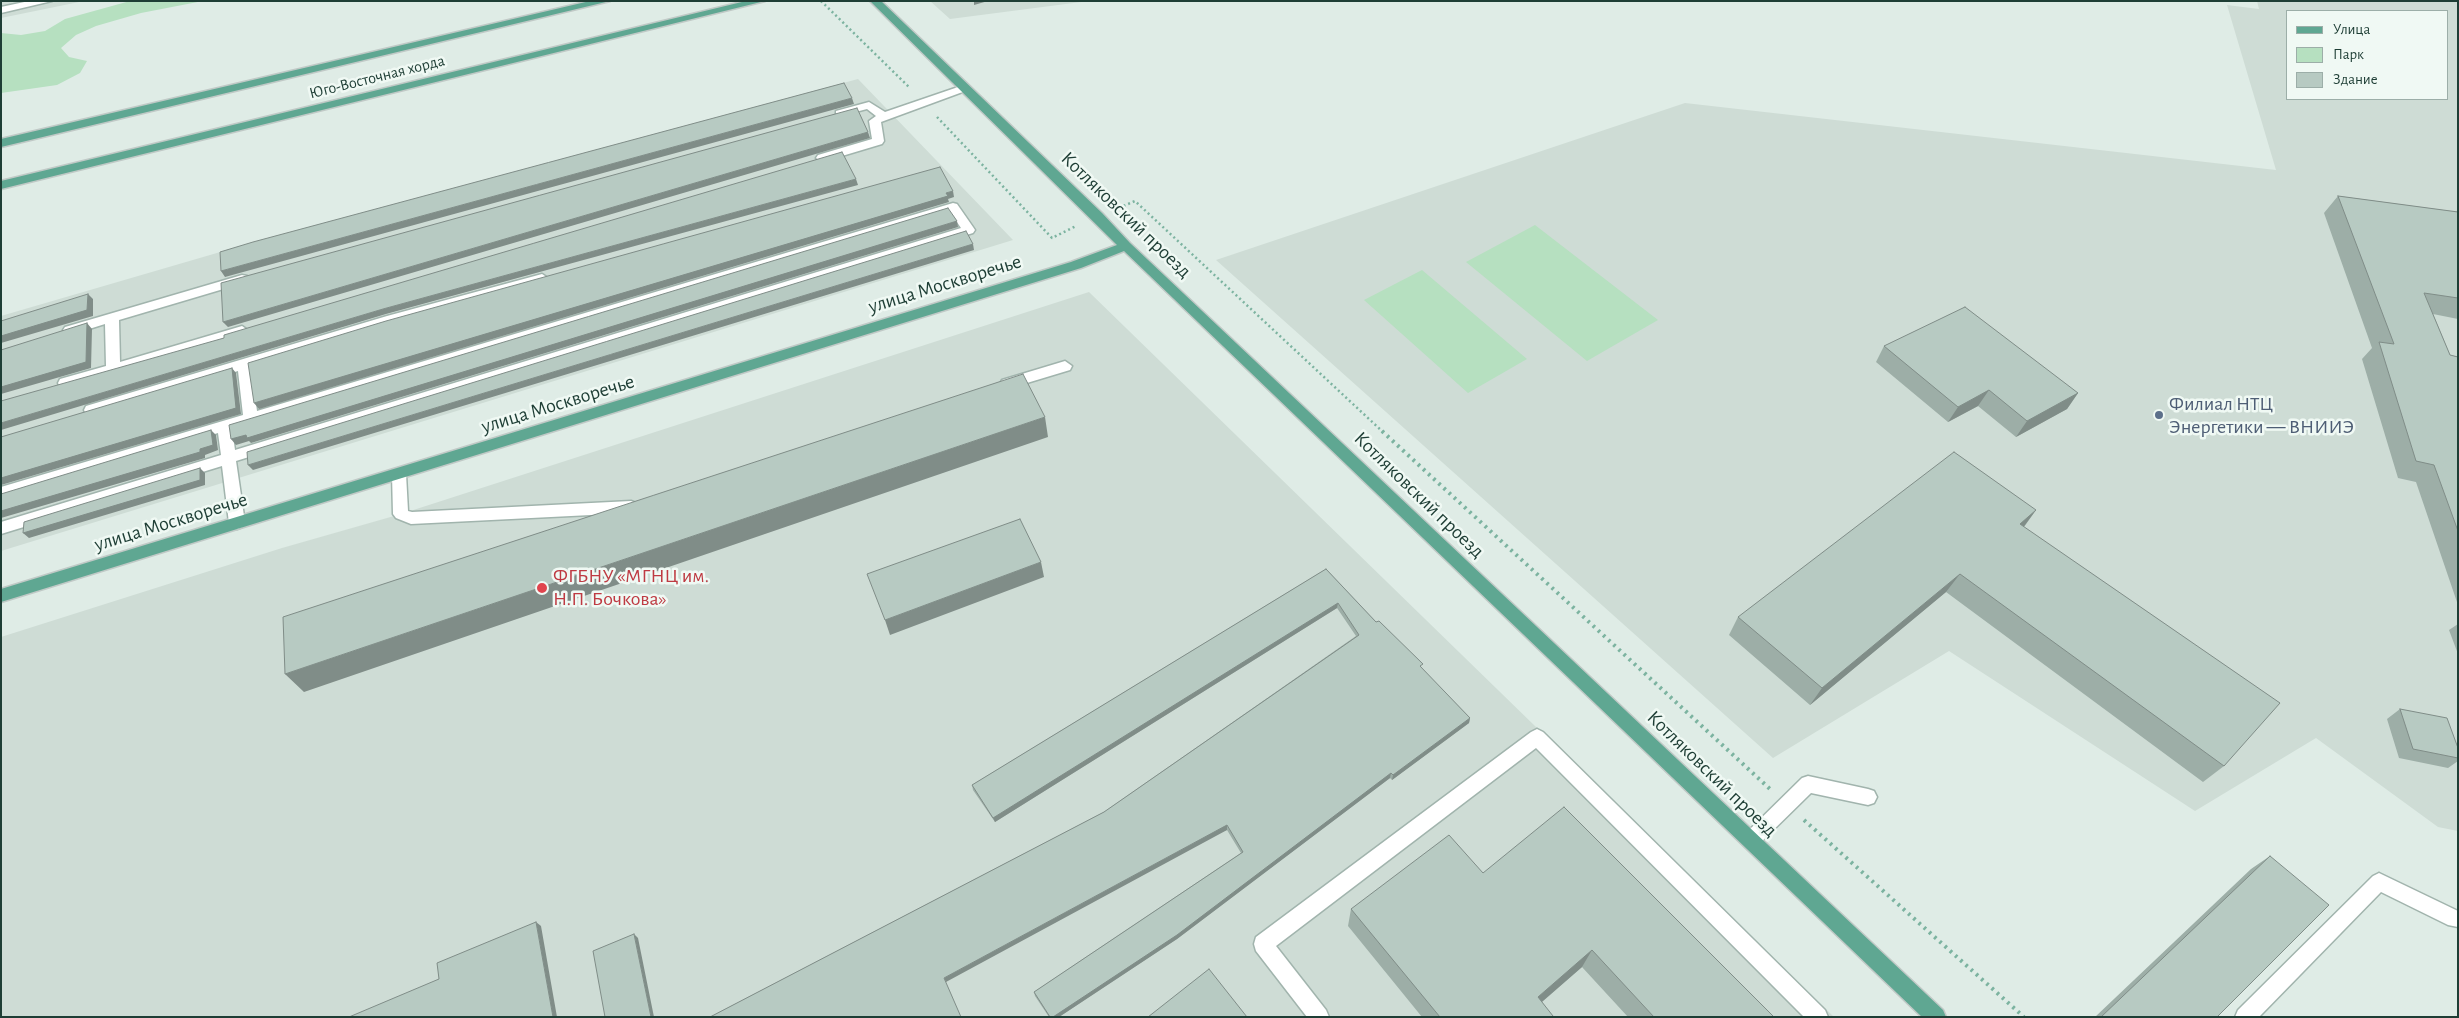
<!DOCTYPE html>
<meta charset="utf-8">
<style>
body{margin:0}
#map{position:relative;width:2459px;height:1018px;overflow:hidden;background:#dfece6;font-family:"Alegreya Sans",sans-serif}
canvas{display:block}
.frame{position:absolute;inset:0;border:2px solid #1e3e35;pointer-events:none}
.legend{position:absolute;left:2286px;top:10px;width:162px;height:90px;box-sizing:border-box;background:#f0f9f4;border:1px solid #9caea8;margin:0;padding:6px 9px;list-style:none;font-size:15px;color:#1e3e35}
.legend li{display:flex;align-items:center;gap:10px;height:25px}
.legend b{width:25px;border:1px solid #9caea8}
</style>
<div id="map">
<canvas width="2459" height="1018"></canvas>
<div class="frame"></div>
<ul class="legend">
<li><b style="height:6px;background:#5fa792"></b>Улица</li>
<li><b style="height:14px;background:#b6e0c0"></b>Парк</li>
<li><b style="height:14px;background:#b7cac2"></b>Здание</li>
</ul>
</div>
<script>
const c = document.querySelector('canvas').getContext('2d');
c.lineJoin = 'round';
function fill(path, color) { c.fillStyle = color; c.fill(path, 'evenodd'); }
const shape = rows => new Path2D(rows.map(r => 'M' + r).join(''));
function strokePath(path, color, width, dash) { c.strokeStyle = color; c.lineWidth = width; c.lineCap = dash ? 'butt' : 'round'; c.setLineDash(dash || []); c.stroke(path); }
function label(font, color, halo, rows, align = 'center') {
  c.font = font + ' "Alegreya Sans",sans-serif'; c.lineWidth = 5; c.setLineDash([]); c.textBaseline = 'middle'; c.strokeStyle = halo; c.fillStyle = color; for (const [text, x, y, turn = 0] of rows) {
    c.save(); c.translate(x, y); c.rotate((+turn || 0) * Math.PI / 180); c.textAlign = isNaN(turn) ? turn : align; if (halo) c.strokeText(text, 0, 0); c.fillText(text, 0, 0); c.restore();
  }
}
const built = shape([
 [1,1,84,1,1,18],
 [930,1,1089,1,950,19],
 [2257,1,2458,1,2458,831,2438,827,2316,738,2195,811,1949,651,1773,758,1216,260,1685,103,2276,170,2227,5,2259,9],
 [2288,11,2448,11,2448,99,2288,99],
 [858,79,1013,240,1,551,1,316,258,241],
 [1089,292,1834,1017,1,1017,1,637,282,548,401,514]
]);
const green = shape([
 [130,1,203,1,141,13,96,26,76,35,61,48,69,57,87,61,80,73,57,85,1,93,1,33,21,35,45,31,65,19],
 [1535,225,1658,320,1587,361,1466,262],
 [1422,270,1527,359,1468,393,1364,300]
]);
const pathFar1 = shape([
 [821,1,909,87],
 [937,117,1052,238,1076,226],
 [1119,208,1135,201,1383,432]
]);
const path = shape([
 [1382,431,1770,789],
 [1804,820,2024,1017]
]);
const minor = shape([
 [29,1,52,1,1,13,1,7,29,1],
 [964,85,968,86,968,90,881,122,884,141,882,144,822,162,816,158,818,155,872,139,869,121,876,116,867,109,840,116,836,115,836,111,869,102,885,112,964,85],
 [953,203,957,204,973,227,975,230,973,233,236,461,245,523,242,527,237,529,232,527,229,523,222,466,1,534,1,522,221,455,218,433,1,499,1,487,243,415,238,371,91,415,86,414,84,410,86,406,387,316,542,274,548,278,547,281,251,367,257,411,953,203],
 [950,212,961,228,235,450,232,429,950,212],
 [242,275,247,276,248,279,247,282,119,320,120,362,242,326,249,331,247,334,65,388,60,387,58,383,60,379,106,366,105,324,70,335,63,330,65,327,242,275],
 [1065,361,1072,366,1070,370,1007,389,1000,384,1002,380,1065,361],
 [399,468,404,470,406,474,408,511,412,512,631,501,636,503,638,507,636,511,631,513,411,524,396,518,393,514,392,474,394,470,399,468],
 [1537,729,1543,732,1825,1010,1828,1017,1804,1017,1536,748,1276,946,1326,1010,1329,1017,1307,1017,1256,951,1254,944,1256,937,1531,732,1537,729],
 [1808,776,1868,789,1874,791,1877,797,1874,803,1868,805,1811,793,1757,846,1751,848,1745,846,1742,840,1745,834,1802,778,1808,776],
 [2379,873,2458,911,2458,927,2448,925,2381,892,2259,1017,2235,1017,2238,1010,2373,876,2379,873]
]);
const major = shape([
 [590,1,610,1,1,147,1,139,590,1],
 [746,1,765,1,1,189,1,181,746,1],
 [870,1,881,1,1102,213,1130,243,1943,1010,1946,1017,1922,1017,1124,251,1081,268,1,602,1,589,1071,262,1117,245,870,1]
]);
const wall = shape([
 [2338,196,2458,212,2458,319,2433,314,2450,355,2458,357,2458,605,2416,482,2398,478,2362,359,2372,348,2324,213],
 [1884,346,2078,393,2067,409,2016,437,1978,406,1948,422,1876,362],
 [2036,510,2024,527,2224,766,2203,782,1946,592,1810,705,1729,635,1738,617],
 [1326,569,1376,622,1470,718,1469,723,1392,780,1390,778,1177,939,1059,1017,1049,1017,1035,996,1034,992,1241,853,1227,830,710,1017,1104,812,1356,636,1337,608,995,822,973,790,972,785],
 [2458,624,2458,654,2449,630],
 [2400,709,2458,748,2458,761,2448,768,2399,758,2387,719],
 [2270,856,2217,1017,2095,1017,2251,869],
 [1483,873,1774,1017,1628,1017,1582,967,1542,1002,1553,1017,1422,1017,1348,926,1351,909]
]);
const shadedWall = shape([
 [974,1,988,1,974,5],
 [852,98,854,104,225,277,221,271],
 [868,132,870,138,228,327,223,322],
 [856,179,858,185,386,314,1,430,1,423,383,309],
 [953,191,954,197,948,199,949,202,259,409,254,403],
 [957,221,958,227,251,443,249,441,236,445,231,439],
 [973,244,974,250,253,470,248,465],
 [88,294,93,299,93,316,1,343,1,336],
 [87,323,92,329,91,368,1,394,1,387],
 [232,368,236,373,241,414,1,485,1,478],
 [1989,390,1978,406,1948,422,1958,407],
 [2078,393,2067,409,2016,437,2027,421],
 [1045,417,1048,437,304,692,285,674],
 [211,430,216,435,218,450,205,455,205,458,1,518,1,511],
 [200,468,205,473,205,485,29,538,23,533],
 [2036,510,2022,529,2020,524],
 [1041,562,1044,577,890,635,885,620],
 [1960,574,1946,592,1810,705,1822,688],
 [1338,603,1337,608,995,822,993,818],
 [1470,718,1469,723,1392,780,1393,775],
 [1391,773,1390,778,1177,939,1059,1017,1053,1017],
 [1227,825,1227,830,946,982,944,978],
 [536,922,541,926,557,1017,553,1017],
 [634,934,638,938,654,1017,651,1017],
 [1592,950,1582,967,1529,1013,1538,997]
]);
const building = shape([
 [844,83,852,98,221,271,220,252,253,242,844,83],
 [857,108,868,132,223,322,221,283,857,108],
 [842,152,856,179,383,309,1,423,1,401,224,338,224,335,842,152],
 [940,167,953,191,946,193,948,196,254,403,248,363,386,321,940,167],
 [2338,196,2458,212,2458,298,2424,293,2450,355,2458,357,2458,531,2434,465,2416,461,2379,342,2394,344,2338,196],
 [948,208,957,221,247,438,246,435,231,439,229,425,948,208],
 [966,231,973,244,248,465,247,452,966,231],
 [88,294,87,310,1,336,1,321,88,294],
 [1965,307,2078,393,2027,421,1989,390,1958,407,1884,346,1965,307],
 [87,323,86,362,1,387,1,350,87,323],
 [232,368,236,408,1,478,1,437,232,368],
 [1023,374,1045,417,285,674,283,617,1023,374],
 [211,430,213,445,200,449,200,452,1,511,1,494,211,430],
 [1954,452,2036,510,2020,524,2280,703,2224,766,1960,574,1822,688,1738,617,1954,452],
 [200,468,200,480,23,533,24,522,200,468],
 [1020,519,1041,562,885,620,867,574,1020,519],
 [1326,569,1376,622,1379,621,1423,664,1420,666,1470,718,1393,775,1391,773,1177,935,1053,1017,1050,1017,1034,992,1243,852,1227,825,944,978,961,1017,710,1017,1104,812,1359,635,1338,603,993,818,972,785,1326,569],
 [2400,709,2447,718,2458,748,2458,758,2413,749,2400,709],
 [1564,807,1774,1017,1654,1017,1592,950,1538,997,1553,1016,1552,1017,1440,1017,1351,909,1449,835,1483,873,1564,807],
 [2270,856,2329,905,2217,1017,2101,1017,2270,856],
 [536,922,553,1017,349,1017,439,979,437,963,536,922],
 [634,934,651,1017,605,1017,593,951,634,934],
 [1209,969,1247,1017,1148,1017,1209,969]
]);
const markers = [
 [2159,415,5,"#5c6f8a"],
 [542,588,6,"#e0444e"]
];
const farStreetnames = [
 ["Юго-Восточная хорда",377,77,-14]
];
const streetNames = [
 ["Котляковский проезд",1126,215,44],
 ["улица Москворечье",945,284,-17],
 ["улица Москворечье",558,404,-17],
 ["Котляковский проезд",1419,495,44],
 ["улица Москворечье",171,522,-17],
 ["Котляковский проезд",1712,774,44]
];
const serviceNames = [
 ["Филиал НТЦ",2169,404],
 ["Энергетики — ВНИИЭ",2169,427]
];
const healthNames = [
 ["ФГБНУ «МГНЦ им.",553,576],
 ["Н.П. Бочкова»",553,599]
];
fill(built, '#cedcd5');
fill(green, '#b6e0c0');
strokePath(minor, '#a1b4ad', 3);
strokePath(major, '#c0c9c6', 3);
strokePath(pathFar1, '#7cb3a0', 2.5, [2, 3]);
strokePath(path, '#7cb3a0', 4, [2.5, 4.5]);
fill(minor, '#fff');
fill(major, '#5fa792');
fill(wall, '#9daea7');
fill(shadedWall, '#808d88');
fill(building, '#b7cac2');
strokePath(building, '#808d88', 1);
for (const [x, y, r, color] of markers) { const dot = new Path2D(); dot.arc(x, y, r, 0, 2 * Math.PI); c.fillStyle = color; c.fill(dot); strokePath(dot, '#f0f9f4', 2); }
label('16px', '#1e3e35', '#f0f9f4', farStreetnames);
label('20px', '#1e3e35', '#f0f9f4', streetNames);
label('20px', '#4e5e75', '#f0f9f4', serviceNames, 'left');
label('20px', '#be3a42', '#f0f9f4', healthNames, 'left');
</script>
